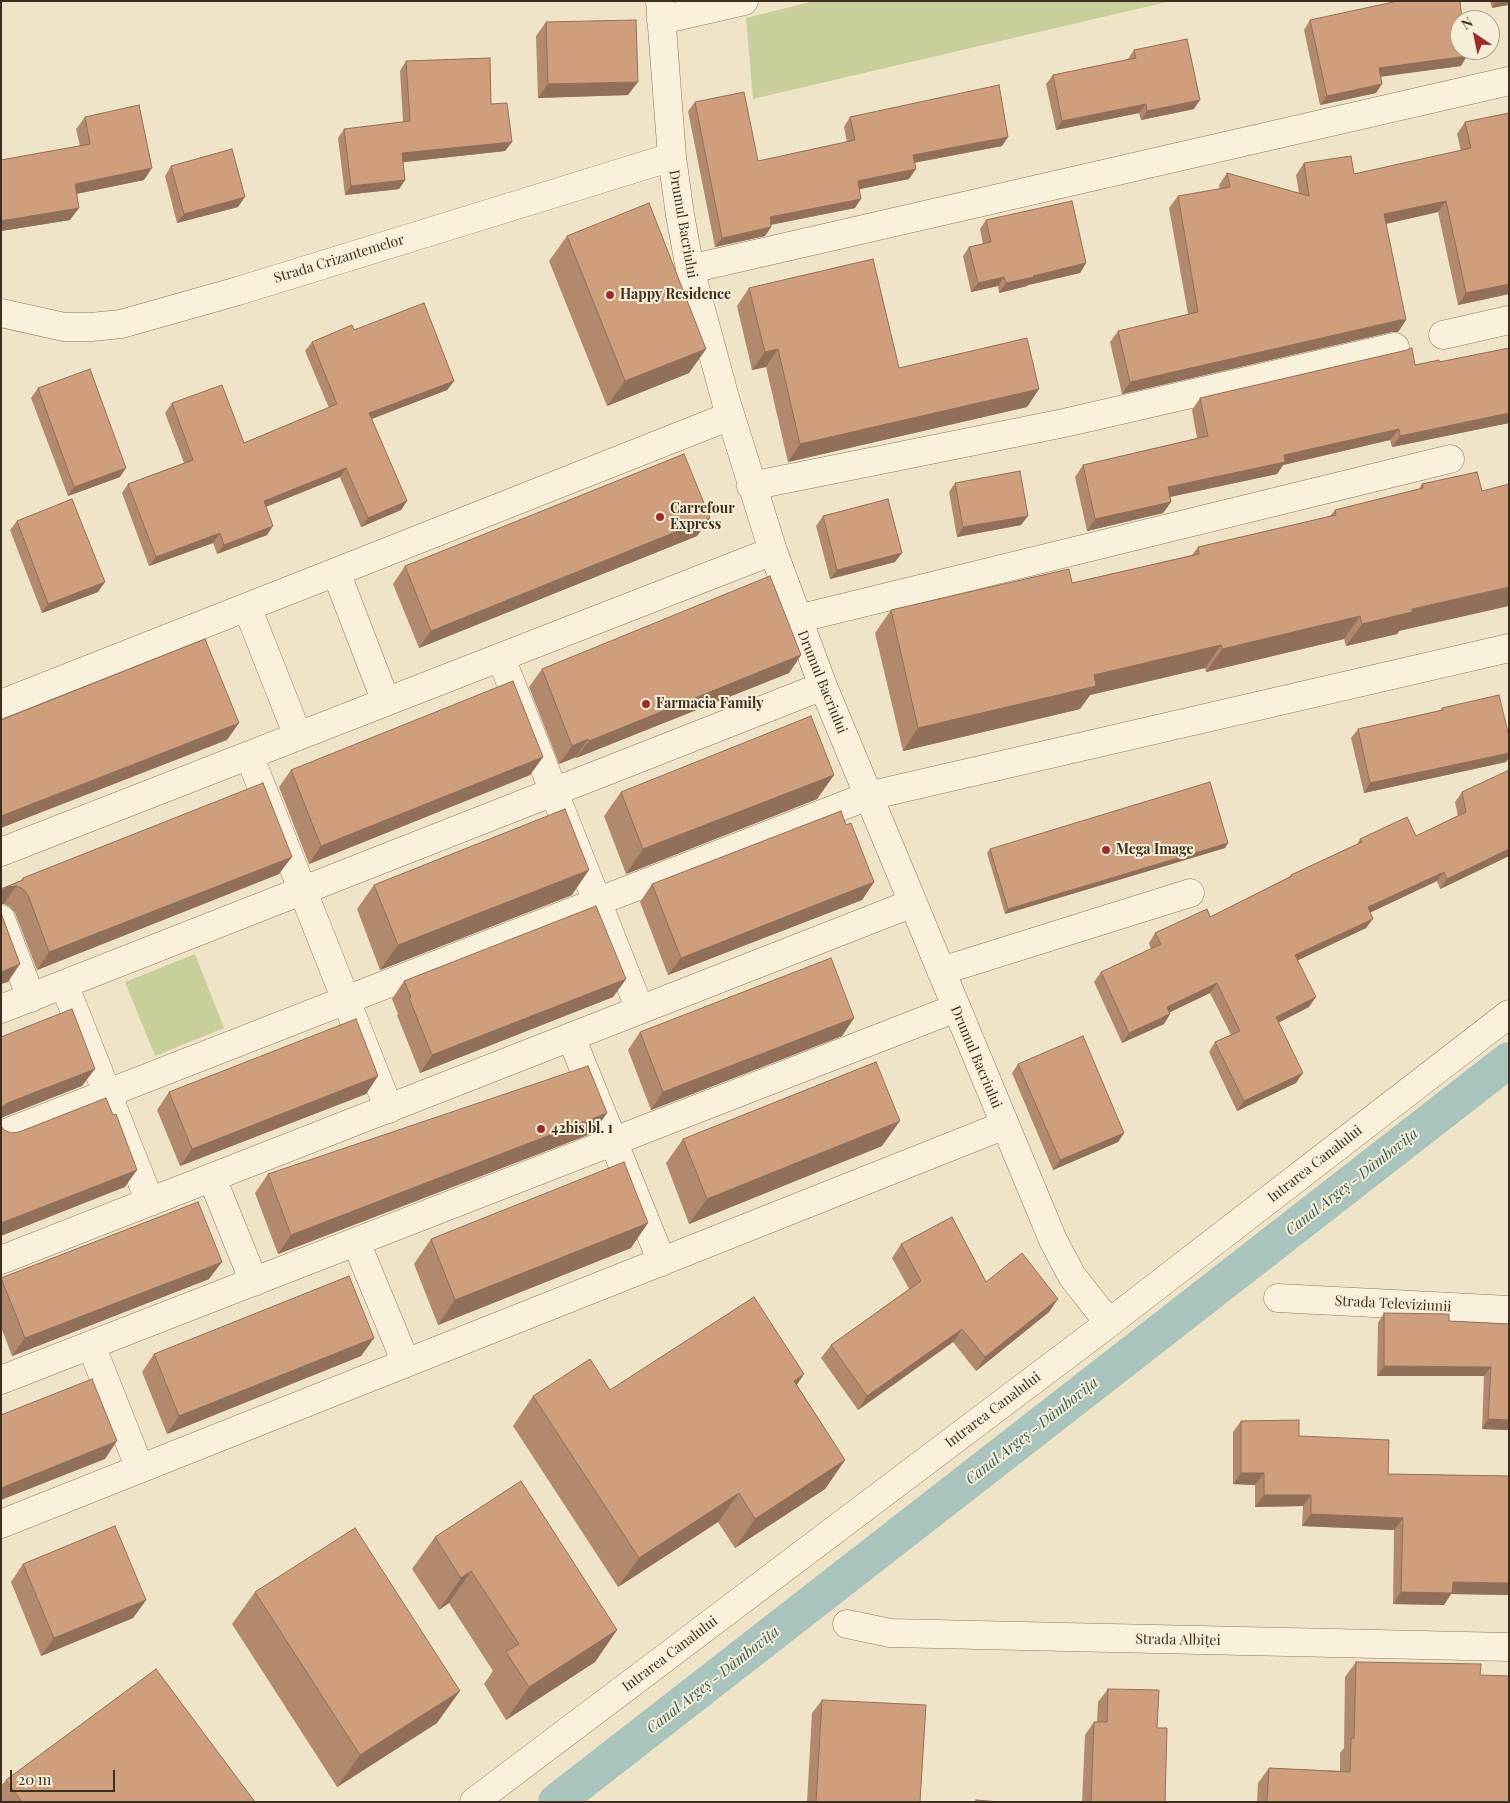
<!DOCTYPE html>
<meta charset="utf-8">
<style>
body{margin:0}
#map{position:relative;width:1510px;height:1803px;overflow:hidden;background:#f0e4c8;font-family:"Playfair Display",serif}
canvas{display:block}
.frame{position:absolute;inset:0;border:2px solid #3d2e20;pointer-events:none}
.north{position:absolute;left:1450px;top:10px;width:50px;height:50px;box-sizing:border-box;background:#f7eed8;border:1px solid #ada18e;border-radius:50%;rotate:326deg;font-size:14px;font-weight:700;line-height:20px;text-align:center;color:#3d2e20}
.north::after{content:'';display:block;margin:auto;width:18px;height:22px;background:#9e2a2b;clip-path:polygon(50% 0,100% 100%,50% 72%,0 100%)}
.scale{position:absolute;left:10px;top:1770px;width:105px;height:22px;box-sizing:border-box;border:2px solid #3d2e20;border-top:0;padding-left:6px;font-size:15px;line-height:18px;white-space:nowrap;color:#3d2e20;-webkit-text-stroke:4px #f7eed8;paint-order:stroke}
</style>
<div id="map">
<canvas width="1510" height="1803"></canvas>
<div class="frame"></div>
<div class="north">N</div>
<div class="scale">20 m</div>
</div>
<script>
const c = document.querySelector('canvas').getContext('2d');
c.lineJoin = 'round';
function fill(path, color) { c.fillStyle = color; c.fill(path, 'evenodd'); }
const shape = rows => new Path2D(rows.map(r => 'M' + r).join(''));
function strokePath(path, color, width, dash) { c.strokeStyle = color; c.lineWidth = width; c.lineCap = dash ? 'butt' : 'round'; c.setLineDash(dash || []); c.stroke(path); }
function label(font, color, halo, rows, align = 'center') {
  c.font = font + ' "Playfair Display",serif'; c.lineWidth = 4; c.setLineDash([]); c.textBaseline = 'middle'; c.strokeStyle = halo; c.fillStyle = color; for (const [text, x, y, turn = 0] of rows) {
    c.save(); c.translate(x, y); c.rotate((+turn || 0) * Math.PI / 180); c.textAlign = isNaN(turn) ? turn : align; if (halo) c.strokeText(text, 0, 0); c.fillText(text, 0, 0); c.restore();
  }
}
const green = shape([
 [814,1,1171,1,753,99,746,18],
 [195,954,224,1028,155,1056,125,982]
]);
const canal = shape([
 [556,1802,1509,1060]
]);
const minor = shape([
 [660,1,672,157,680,215,690,269,725,398,773,551,823,686,1053,1240,1072,1276,1109,1323],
 [661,20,744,1],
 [690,269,1509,81],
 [1,313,64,327,91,327,121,324,238,291,672,157],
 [1443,335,1509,320],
 [751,486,1064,423,1395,347],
 [247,607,336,572],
 [797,619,1450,459],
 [501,658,640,1010],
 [386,702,336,572,730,416],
 [1,704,247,607,298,736],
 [249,755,389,1109],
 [1,852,773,551],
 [1,919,31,998],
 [941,971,1190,893],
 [64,984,150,1202],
 [1,1009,823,686],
 [571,1037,662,1262],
 [1,1135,868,796,1509,648],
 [212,1178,254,1282],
 [356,1242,406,1363],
 [1,1260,913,903],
 [1278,1298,1509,1310],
 [91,1345,140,1469],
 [1,1380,956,1008],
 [1,1524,1005,1125],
 [847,1624,890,1633,1509,1647],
 [474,1802,1109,1323,1509,1014]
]);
const wall = shape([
 [1490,1,1509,1,1492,8],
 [1310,20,1461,66,1380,76,1376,93,1320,105,1304,30],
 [546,22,628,95,538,98,536,36],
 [1134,50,1194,109,1141,120,1139,113,1056,130,1046,84,1053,75,1128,59],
 [406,61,491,104,512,142,505,151,403,162,405,180,399,189,345,195,338,138,344,129,403,122,400,71],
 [695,102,758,161,847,142,844,127,850,117,1002,146,914,163,909,179,859,189,855,208,771,225,771,227,765,236,715,247,688,111],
 [1509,113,1509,294,1458,305,1438,212,1386,224,1406,320,1398,332,1392,332,1122,394,1110,342,1118,331,1188,314,1169,208,1178,196,1220,189,1219,185,1227,173,1299,193,1296,175,1304,163,1354,174,1461,151,1457,134,1465,122],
 [85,117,144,180,76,194,70,220,1,231,1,160,80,146,76,129],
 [171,166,238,207,177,223,165,176],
 [986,220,1086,263,1080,273,1028,285,1027,286,999,293,998,286,971,292,963,256,969,247,983,244,980,229],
 [567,236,706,349,689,373,607,406,549,261],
 [749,288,899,368,1039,389,1027,407,788,462,766,367,752,370,737,306],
 [354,330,454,381,447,390,372,419,407,501,401,510,361,527,340,477,266,507,267,535,217,554,213,543,149,566,122,493,128,484,184,463,165,413,172,403,244,443,329,408,305,351,312,342],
 [1509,348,1509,423,1392,447,1390,440,1283,465,1277,474,1170,497,1171,502,1163,513,1087,531,1075,477,1083,465,1197,438,1192,410,1200,398,1415,365,1439,362],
 [38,388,120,477,68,496,31,398],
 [1477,472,1399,631,1397,634,1346,646,1344,639,1206,672,1205,668,1090,695,1080,709,903,751,875,633,891,610,1072,583,1192,555,1198,547,1330,516,1335,510,1419,489,1422,484],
 [955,483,1021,525,957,537,949,492],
 [823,516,895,562,830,579,816,526],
 [710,518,697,536,419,648,393,584,405,566],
 [17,521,98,592,42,613,10,530],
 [801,655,789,673,576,758,576,757,559,764,529,687,542,669],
 [1442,708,1509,753,1509,757,1506,762,1364,793,1351,738,1358,729,1441,710],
 [543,757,530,775,309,864,279,787,291,770],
 [834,775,817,799,626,874,604,816,621,792],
 [1462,792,1509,856,1440,889,1437,881,1370,912,1366,928,1298,960,1309,1007,1279,1022,1296,1083,1237,1111,1209,1052,1215,1042,1231,1035,1210,993,1170,1012,1170,1014,1164,1024,1122,1043,1094,982,1101,972,1151,949,1149,943,1155,933,1210,917,1289,877,1291,875,1357,844,1360,839,1416,836,1458,816,1455,802],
 [846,825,874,882,862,900,668,975,640,902,652,884],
 [1228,843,1225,848,1005,914,987,853,990,849],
 [279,874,37,970,15,913,10,907,4,904,1,889,20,881,23,878],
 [374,885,572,895,380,970,357,909],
 [626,979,613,997,420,1073,397,1015,398,1014,392,999,404,981],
 [854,1018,842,1036,651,1110,628,1050,640,1032],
 [1018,1064,1124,1133,1118,1142,1053,1170,1012,1073],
 [378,1076,366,1094,180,1166,157,1110,169,1092],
 [607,1113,593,1133,278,1254,255,1193,268,1174],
 [683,1139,882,1146,689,1224,666,1163],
 [431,1239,631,1248,438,1325,414,1264],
 [901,1244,986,1282,1049,1312,976,1371,953,1342,858,1410,821,1358,831,1345,909,1289,892,1258],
 [1,1278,209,1279,12,1356,1,1327],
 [1384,1313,1449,1321,1509,1324,1509,1430,1482,1429,1484,1376,1377,1376,1378,1323],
 [374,1338,361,1356,167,1434,142,1372,154,1354],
 [804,1374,797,1385,845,1460,825,1489,735,1548,718,1522,618,1587,513,1426,533,1396],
 [1241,1421,1299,1436,1388,1474,1509,1476,1509,1595,1451,1594,1444,1605,1393,1604,1394,1530,1302,1526,1303,1506,1255,1507,1255,1485,1233,1484,1233,1432],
 [435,1537,617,1630,595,1662,506,1720,484,1684,493,1671,449,1603,439,1610,412,1569],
 [23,1564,146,1600,133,1618,41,1656,11,1582],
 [255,1592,437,1723,337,1787,232,1624],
 [1356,1662,1480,1675,1509,1802,1257,1802,1258,1783,1269,1768,1340,1771,1340,1753,1344,1748,1345,1677],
 [1108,1689,1157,1728,1165,1802,1082,1802,1085,1735,1094,1722,1097,1722,1098,1702],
 [822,1700,920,1802,807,1802,812,1713],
 [6,1780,255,1802,1,1802,1,1786]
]);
const shadedWall = shape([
 [1496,1,1509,1,1509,5,1492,8],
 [1467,56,1461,66,1372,78,1379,68],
 [638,82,628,95,538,98,548,84],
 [1382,84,1376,93,1320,105,1327,96],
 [1200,100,1194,109,1141,120,1147,111],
 [1146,104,1139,113,1056,130,1062,121],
 [1008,137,1002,146,906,164,913,155],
 [512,142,505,151,396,163,402,153],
 [152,168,144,180,66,196,75,184],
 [916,169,909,179,851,191,858,181],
 [405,180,399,189,345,195,351,186],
 [245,197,238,207,177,223,184,214],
 [861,199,855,208,763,226,770,217],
 [1446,201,1438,212,1376,226,1384,214],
 [79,208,70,220,1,231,1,221],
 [771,227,765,236,715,247,722,238],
 [1086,263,1080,273,1028,285,1027,286,999,293,1006,283,1033,276],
 [1004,277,998,286,971,292,978,283],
 [1509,284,1509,294,1458,305,1466,293],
 [1400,320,1406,320,1398,332,1392,332,1122,394,1130,382],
 [706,349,689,373,607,406,625,381],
 [778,349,766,367,752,370,765,352],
 [454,381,447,390,363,422,369,413],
 [1039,389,1027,407,788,462,800,444],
 [1509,413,1509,423,1392,447,1400,436],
 [1399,429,1390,440,1283,465,1277,474,1160,499,1168,487,1284,455],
 [126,468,120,477,68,496,74,487],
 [346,468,340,477,257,510,264,501],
 [407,501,401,510,361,527,368,518],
 [1171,502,1163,513,1087,531,1095,519],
 [1028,516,1021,525,957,537,963,527],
 [710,518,697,536,419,648,431,631],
 [273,526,267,535,217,554,224,545],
 [220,533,213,543,149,566,156,557],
 [902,553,895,562,830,579,837,570],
 [105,582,98,592,42,613,48,604],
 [1509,587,1509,606,1399,631,1397,634,1346,646,1362,624,1412,609],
 [1360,616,1344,639,1206,672,1222,649],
 [1221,645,1205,668,1090,695,1080,709,903,751,918,728,1094,675],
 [801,655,789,673,576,758,589,741],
 [239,723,227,740,1,828,1,816],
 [588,739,576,757,559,764,572,746],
 [1509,753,1509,757,1506,762,1364,793,1370,783],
 [543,757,530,775,309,864,321,846],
 [834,775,817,799,626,874,643,849],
 [1228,843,1225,848,1005,914,1008,909],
 [1509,849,1509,856,1440,889,1447,879],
 [292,857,279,874,37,970,49,952],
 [589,870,572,895,380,970,398,945],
 [1444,872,1437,881,1361,917,1368,907],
 [874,882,862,900,668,975,681,958],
 [16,886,4,904,1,904,1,892,7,887],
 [1373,919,1366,928,1288,965,1295,955],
 [20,964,8,982,1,984,1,972],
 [626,979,613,997,420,1073,432,1055],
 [1217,983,1210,993,1160,1017,1167,1007],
 [1316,997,1309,1007,1270,1027,1276,1017],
 [1170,1014,1164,1024,1122,1043,1129,1033],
 [854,1018,842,1036,651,1110,663,1092],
 [95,1069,82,1086,1,1118,1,1108,7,1103],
 [1303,1073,1296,1083,1237,1111,1244,1101],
 [378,1076,366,1094,180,1166,192,1149],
 [607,1113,593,1133,278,1254,291,1235],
 [900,1121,882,1146,689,1224,707,1199],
 [1124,1133,1118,1142,1053,1170,1060,1160],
 [137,1170,125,1187,1,1236,1,1223],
 [648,1223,631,1248,438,1325,455,1300],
 [222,1262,209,1279,12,1356,25,1338],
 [1058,1299,1049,1312,976,1371,985,1357],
 [962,1329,953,1342,858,1410,867,1396],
 [374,1338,361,1356,167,1434,179,1416],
 [1384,1366,1491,1367,1484,1376,1377,1376],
 [804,1374,784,1403,794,1381],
 [1488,1419,1509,1420,1509,1430,1482,1429],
 [117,1441,105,1459,1,1500,1,1488],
 [845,1460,825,1489,735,1548,755,1519],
 [1241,1473,1264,1473,1255,1485,1233,1484],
 [739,1493,718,1522,618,1587,639,1558],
 [1264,1495,1311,1495,1303,1506,1255,1507],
 [1311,1514,1403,1518,1394,1530,1302,1526],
 [471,1571,449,1603,439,1610,461,1578],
 [1453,1582,1509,1583,1509,1595,1451,1594,1444,1605,1393,1604,1401,1592],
 [146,1600,133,1618,41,1656,54,1638],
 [617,1630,595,1662,506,1720,529,1687],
 [460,1691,437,1723,337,1787,360,1755]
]);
const building = shape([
 [1398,1,1460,1,1462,20,1460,20,1460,50,1466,50,1467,56,1379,68,1382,84,1327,96,1310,20,1398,1],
 [636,20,638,82,548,84,546,22,636,20],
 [1187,39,1200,100,1147,111,1146,104,1062,121,1053,75,1136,58,1134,50,1187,39],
 [490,58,491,104,507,103,512,142,402,153,405,180,351,186,344,129,410,121,406,61,490,58],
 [999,85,1008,137,913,155,916,169,858,181,861,199,770,217,771,227,722,238,695,102,744,92,758,161,855,140,850,117,999,85],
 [139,105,152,168,75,184,79,208,1,221,1,160,90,144,85,117,139,105],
 [1509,113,1509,284,1466,293,1446,201,1384,214,1406,320,1400,320,1130,382,1118,331,1198,312,1178,196,1230,187,1227,173,1309,196,1304,163,1351,156,1354,174,1471,148,1465,122,1509,113],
 [232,149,245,197,184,214,171,166,232,149],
 [1072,201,1086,263,1033,276,1034,277,1006,283,1004,277,978,283,969,247,991,242,986,220,1072,201],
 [649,203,706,349,625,381,567,236,649,203],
 [873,259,899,368,1027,338,1039,389,800,444,778,349,765,352,749,288,873,259],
 [424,303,454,381,369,413,407,501,368,518,346,468,264,501,273,526,224,545,220,533,156,557,128,484,193,460,172,403,222,385,244,443,337,404,312,342,352,325,354,330,424,303],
 [1412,348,1415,365,1439,360,1439,362,1509,348,1509,413,1400,436,1399,429,1284,455,1285,462,1168,487,1171,502,1095,519,1083,465,1208,436,1200,398,1407,350,1412,348],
 [90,369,126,468,74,487,38,388,90,369],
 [684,454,710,518,431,631,405,566,684,454],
 [1020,471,1028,516,963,527,955,483,1020,471],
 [1477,472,1482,491,1509,484,1509,587,1412,609,1412,612,1362,624,1360,616,1222,649,1221,645,1094,675,1096,686,918,728,891,610,1069,569,1072,583,1199,554,1198,547,1336,515,1335,510,1423,488,1422,484,1477,472],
 [72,499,105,582,48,604,17,521,72,499],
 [888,499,902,553,837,570,823,516,888,499],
 [770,576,801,655,589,741,588,739,572,746,542,669,770,576],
 [205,639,239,723,1,816,1,720,205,639],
 [513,681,543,757,321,846,291,770,513,681],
 [1499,695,1509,737,1509,753,1370,783,1358,729,1443,710,1442,708,1499,695],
 [811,716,834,775,643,849,621,792,811,716],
 [1509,770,1509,849,1447,879,1444,872,1368,907,1373,919,1295,955,1316,997,1276,1017,1303,1073,1244,1101,1215,1042,1240,1031,1217,983,1167,1007,1170,1014,1129,1033,1101,972,1161,944,1155,933,1207,909,1210,917,1292,876,1291,875,1362,842,1360,839,1407,817,1416,836,1466,812,1462,792,1509,770],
 [1210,782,1228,843,1008,909,990,849,1210,782],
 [263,783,292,857,49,952,28,895,23,889,16,886,7,887,1,892,1,889,23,880,23,878,263,783],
 [565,809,589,870,398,945,374,885,565,809],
 [841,811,846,825,851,823,874,882,681,958,652,884,841,811],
 [596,906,626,979,432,1055,409,998,411,997,404,981,596,906],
 [1,913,20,964,1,972,1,913],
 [831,958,854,1018,663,1092,640,1032,831,958],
 [72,1009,95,1069,7,1103,1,1108,1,1037,72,1009],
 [356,1019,378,1076,192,1149,169,1092,356,1019],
 [1083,1036,1124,1133,1060,1160,1018,1064,1083,1036],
 [876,1062,900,1121,707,1199,683,1139,876,1062],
 [588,1066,607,1113,291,1235,268,1174,588,1066],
 [106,1098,113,1115,116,1114,137,1170,1,1223,1,1126,4,1130,11,1133,19,1132,106,1098],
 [624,1162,648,1223,455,1300,431,1239,624,1162],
 [198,1202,222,1262,25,1338,1,1278,198,1202],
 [952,1217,986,1282,1022,1253,1058,1299,985,1357,962,1329,867,1396,831,1345,921,1281,901,1244,952,1217],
 [349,1276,374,1338,179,1416,154,1354,349,1276],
 [754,1297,804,1374,794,1381,845,1460,755,1519,739,1493,639,1558,533,1396,590,1359,610,1390,754,1297],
 [1384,1313,1449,1314,1449,1321,1509,1324,1509,1420,1488,1419,1491,1367,1384,1366,1384,1313],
 [92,1379,117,1441,1,1488,1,1415,92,1379],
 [1299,1420,1299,1436,1389,1440,1388,1474,1509,1476,1509,1583,1453,1582,1452,1593,1401,1592,1403,1518,1311,1514,1311,1495,1264,1495,1264,1473,1241,1473,1241,1421,1299,1420],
 [521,1481,617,1630,529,1687,506,1652,519,1644,471,1571,461,1578,435,1537,521,1481],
 [115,1526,146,1600,54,1638,23,1564,115,1526],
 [355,1528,460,1691,360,1755,255,1592,355,1528],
 [1356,1662,1481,1664,1480,1675,1509,1676,1509,1802,1267,1802,1269,1768,1350,1772,1351,1738,1354,1738,1356,1662],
 [156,1669,255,1802,22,1802,6,1780,156,1669],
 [1108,1689,1159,1690,1157,1728,1167,1728,1165,1802,1091,1802,1094,1722,1107,1722,1108,1689],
 [822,1700,926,1705,920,1802,816,1802,822,1700],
 [976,1800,1000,1802,976,1802,976,1800]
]);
const markers = [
 [610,295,5,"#9e2a2b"],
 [660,517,5,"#9e2a2b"],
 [646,704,5,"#9e2a2b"],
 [1106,850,5,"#9e2a2b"],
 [541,1129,5,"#9e2a2b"]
];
const streetNames = [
 ["Drumul Bacriului",683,224,80],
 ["Strada Crizantemelor",339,259,-17],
 ["Drumul Bacriului",822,682,68],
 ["Drumul Bacriului",976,1057,67],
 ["Intrarea Canalului",1315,1164,-38],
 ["Strada Televiziunii",1393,1304,3],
 ["Intrarea Canalului",993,1410,-37],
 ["Strada Albiței",1178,1640,1],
 ["Intrarea Canalului",670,1654,-37]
];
const poiNames = [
 ["Happy Residence",620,295],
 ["Carrefour",670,509],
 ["Express",670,525],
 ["Farmacia Family",656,704],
 ["Mega Image",1116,850],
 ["42bis bl. 1",551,1129]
];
const waterNames = [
 ["Canal Argeș - Dâmbovița",1352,1182,-38],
 ["Canal Argeș - Dâmbovița",1032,1431,-38],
 ["Canal Argeș - Dâmbovița",713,1680,-38]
];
fill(green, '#c9cf9b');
strokePath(canal, '#a9c4bc', 36);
strokePath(minor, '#8d765c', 29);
strokePath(minor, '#faf1dc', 28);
fill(wall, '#b2896c');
fill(shadedWall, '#916f58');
fill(building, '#cf9f7d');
strokePath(building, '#916f58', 1);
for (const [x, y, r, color] of markers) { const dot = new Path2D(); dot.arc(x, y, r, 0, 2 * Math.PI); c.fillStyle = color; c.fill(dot); strokePath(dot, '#f7eed8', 2); }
label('14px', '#3d2e20', '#f7eed8', streetNames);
label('bold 14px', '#3d2e20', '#f7eed8', poiNames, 'left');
label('italic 15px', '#2f5d5a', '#f7eed8', waterNames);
</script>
